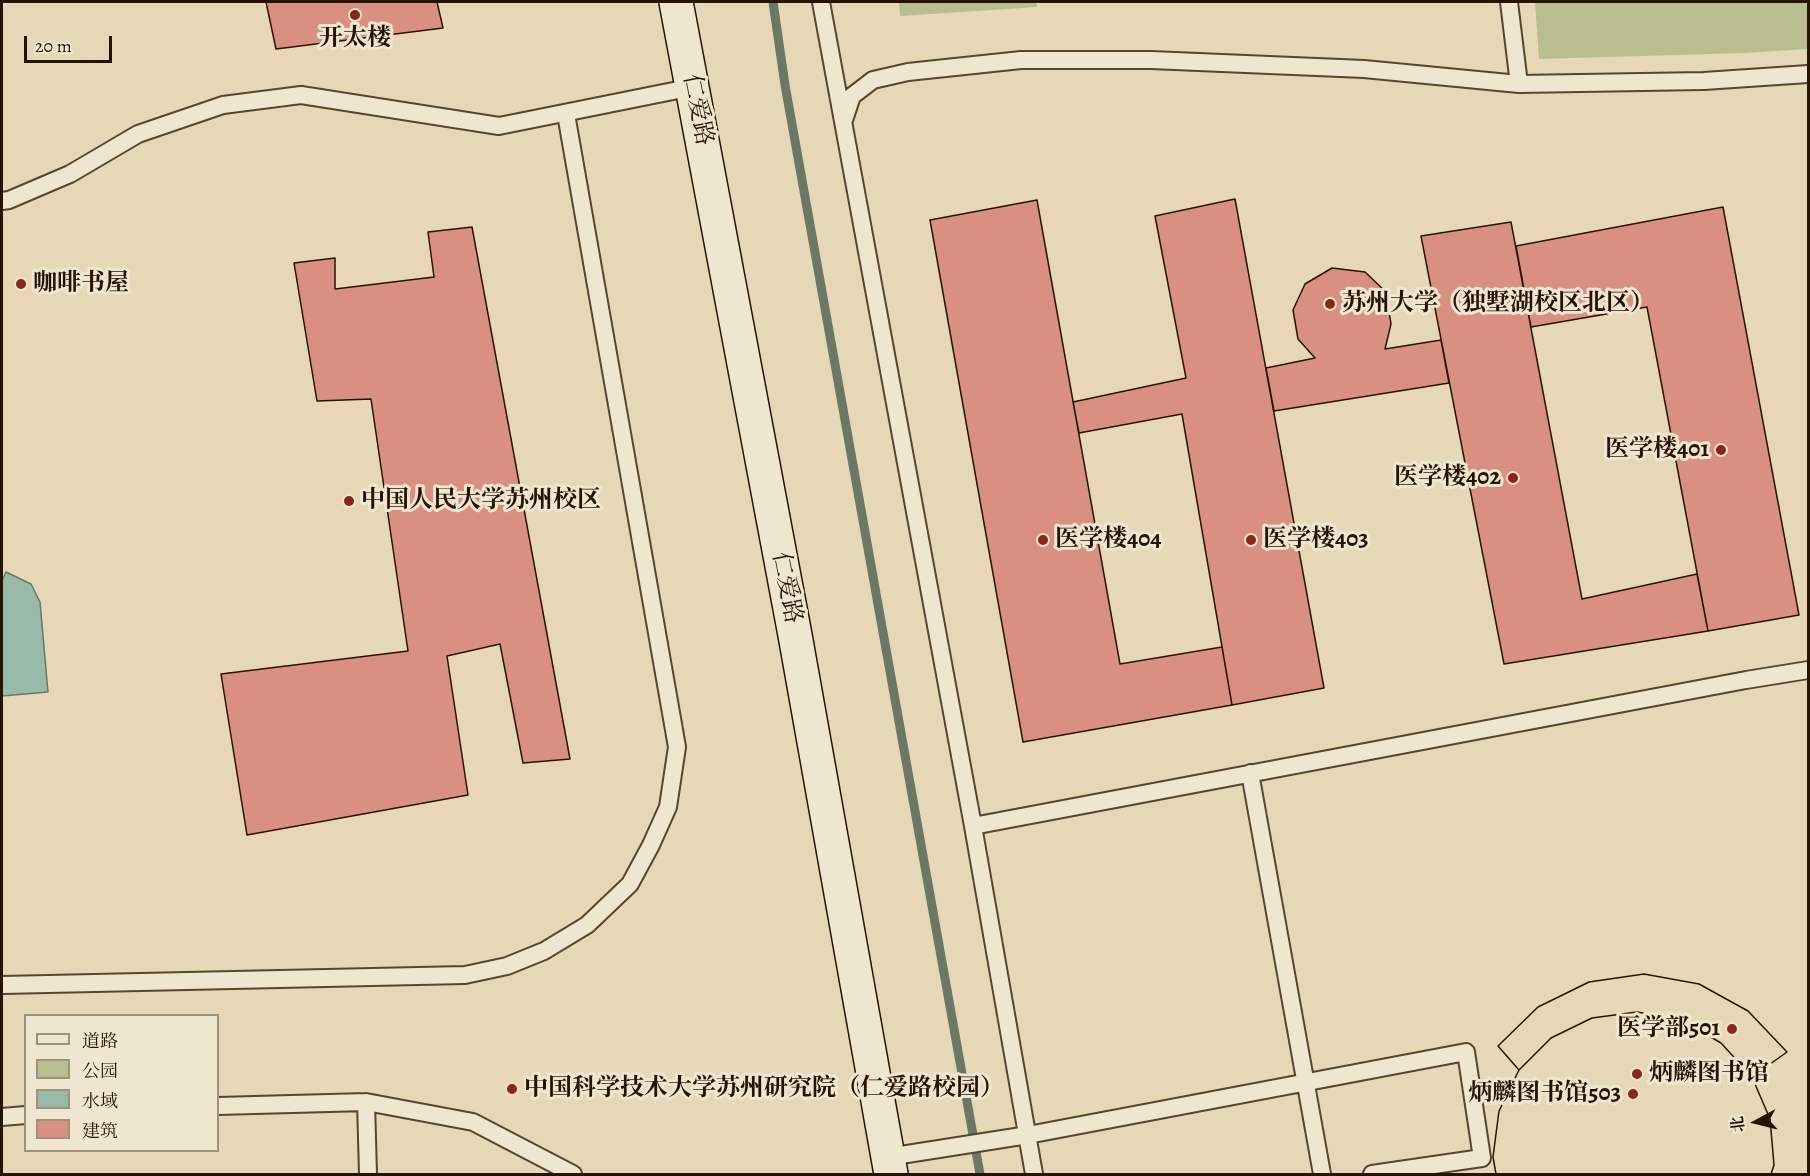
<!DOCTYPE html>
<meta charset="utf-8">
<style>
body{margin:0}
#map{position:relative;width:1810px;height:1176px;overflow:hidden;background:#e6d8b7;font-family:Alegreya,"Noto Serif SC",serif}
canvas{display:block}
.frame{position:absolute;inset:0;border:3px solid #271400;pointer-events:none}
.legend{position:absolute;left:24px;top:1014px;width:195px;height:138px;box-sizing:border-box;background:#efe6d0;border:2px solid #9f927d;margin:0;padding:8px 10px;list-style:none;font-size:18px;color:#271400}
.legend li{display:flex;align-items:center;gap:12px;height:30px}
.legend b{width:30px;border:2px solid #9f927d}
.north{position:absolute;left:1726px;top:1092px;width:60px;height:60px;-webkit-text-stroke:4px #efe6d0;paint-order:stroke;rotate:263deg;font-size:16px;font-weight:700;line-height:24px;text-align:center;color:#271400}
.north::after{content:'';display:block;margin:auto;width:21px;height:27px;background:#271400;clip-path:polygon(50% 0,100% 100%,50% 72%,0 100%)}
.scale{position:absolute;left:24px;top:36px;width:88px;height:27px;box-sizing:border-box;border:3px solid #271400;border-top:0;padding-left:8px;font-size:18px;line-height:21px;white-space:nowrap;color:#271400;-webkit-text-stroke:4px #efe6d0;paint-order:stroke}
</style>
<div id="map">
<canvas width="1810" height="1176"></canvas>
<div class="frame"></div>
<ul class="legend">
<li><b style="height:8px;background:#efe6d0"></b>道路</li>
<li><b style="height:16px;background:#b8be8d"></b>公园</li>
<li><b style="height:16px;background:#97bba8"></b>水域</li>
<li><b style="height:16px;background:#da9081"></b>建筑</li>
</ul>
<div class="north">北</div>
<div class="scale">20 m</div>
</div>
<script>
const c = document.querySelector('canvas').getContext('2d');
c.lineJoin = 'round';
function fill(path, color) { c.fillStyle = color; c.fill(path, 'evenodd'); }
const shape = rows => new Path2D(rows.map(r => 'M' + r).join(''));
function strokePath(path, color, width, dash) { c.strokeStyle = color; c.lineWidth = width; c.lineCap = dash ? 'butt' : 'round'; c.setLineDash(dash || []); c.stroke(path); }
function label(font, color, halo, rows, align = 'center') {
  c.font = font + ' Alegreya,"Noto Serif SC",serif'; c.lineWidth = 6; c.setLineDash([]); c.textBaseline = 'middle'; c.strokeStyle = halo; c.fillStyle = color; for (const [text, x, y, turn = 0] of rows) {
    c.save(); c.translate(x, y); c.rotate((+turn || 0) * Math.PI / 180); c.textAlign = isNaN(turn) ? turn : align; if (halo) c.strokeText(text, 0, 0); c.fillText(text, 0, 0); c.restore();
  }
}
const green = shape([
 [899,2,1036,2,1037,7,900,16],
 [1535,2,1808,2,1808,49,1743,53,1539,59]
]);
const water = shape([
 [6,572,31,584,40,602,48,692,2,696,2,581,6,572]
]);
const stream = shape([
 [773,2,785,85,980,1174]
]);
const building = shape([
 [266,2,437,2,443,28,276,49,266,2],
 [1235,199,1324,688,1232,705,1182,414,1079,433,1073,402,1186,378,1155,216,1235,199],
 [1037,200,1120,664,1222,647,1232,705,1023,742,930,220,1037,200],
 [1723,207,1799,615,1708,631,1647,307,1531,327,1516,246,1723,207],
 [1511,222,1582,599,1697,574,1708,631,1504,664,1421,236,1511,222],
 [472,227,570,759,523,763,500,644,447,656,468,795,247,835,221,674,408,651,371,399,317,401,294,263,335,258,335,289,434,277,428,232,472,227],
 [1332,268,1365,272,1386,292,1391,324,1385,349,1441,340,1449,383,1274,411,1266,368,1315,358,1298,339,1293,310,1305,284,1332,268],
 [1644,974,1699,984,1748,1011,1787,1052,1752,1077,1770,1119,1774,1165,1771,1174,1496,1174,1493,1157,1499,1111,1519,1070,1498,1046,1538,1007,1589,982,1644,974],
 [1644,974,1699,984,1748,1011,1787,1052,1752,1077,1721,1043,1682,1020,1637,1012,1592,1018,1551,1038,1519,1070,1498,1046,1538,1007,1589,982,1644,974],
 [1637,1012,1682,1020,1721,1043,1752,1077,1770,1119,1774,1165,1771,1174,1496,1174,1493,1157,1499,1111,1519,1070,1551,1038,1592,1018,1637,1012]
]);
const lane = shape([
 [821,2,973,826,1034,1174],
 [1509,2,1519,84],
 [844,120,852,96,873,80,908,72,1021,60,1151,60,1364,69,1519,84,1704,81,1808,74],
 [2,201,9,200,70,174,138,134,223,105,301,95,499,126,693,87],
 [1250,773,1322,1174],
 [973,826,1746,680,1808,670],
 [2,985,465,975,507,966,544,951,587,925,630,884,651,845,668,807,677,747,566,114],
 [366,1102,368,1174],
 [218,1106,366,1102,473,1122,573,1174],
 [2,1117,26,1115],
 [888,1157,1028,1135,1466,1052,1482,1158,1372,1174]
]);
const secondary = shape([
 [676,2,795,635,891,1174]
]);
const markers = [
 [355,15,6,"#8f2418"],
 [21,284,6,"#8f2418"],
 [1330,304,6,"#8f2418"],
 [1721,450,6,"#8f2418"],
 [1513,478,6,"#8f2418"],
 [349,501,6,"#8f2418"],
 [1043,540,6,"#8f2418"],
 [1251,540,6,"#8f2418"],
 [1732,1029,6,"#8f2418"],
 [1637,1074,6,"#8f2418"],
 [512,1089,6,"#8f2418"],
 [1633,1094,6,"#8f2418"]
];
const poiNames = [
 ["开太楼",355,39,"center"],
 ["咖啡书屋",33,284],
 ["苏州大学（独墅湖校区北区）",1342,304],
 ["医学楼401",1709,450,"right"],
 ["医学楼402",1501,478,"right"],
 ["中国人民大学苏州校区",361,501],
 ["医学楼404",1055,540],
 ["医学楼403",1263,540],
 ["医学部501",1720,1029,"right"],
 ["炳麟图书馆",1649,1074],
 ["中国科学技术大学苏州研究院（仁爱路校园）",524,1089],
 ["炳麟图书馆503",1621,1094,"right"]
];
const streetNames = [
 ["仁爱路",697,110,79],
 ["仁爱路",786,588,79]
];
fill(green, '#b8be8d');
fill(water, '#97bba8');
strokePath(water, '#6a7865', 1.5);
strokePath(stream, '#6a7865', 9);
fill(building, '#da9081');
strokePath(building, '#271400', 1.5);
strokePath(lane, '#57452e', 20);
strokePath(secondary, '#271400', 36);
strokePath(lane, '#efe6d0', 16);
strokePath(secondary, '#efe6d0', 33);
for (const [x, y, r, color] of markers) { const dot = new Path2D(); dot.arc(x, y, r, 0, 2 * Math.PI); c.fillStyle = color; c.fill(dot); strokePath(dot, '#efe6d0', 2); }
label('bold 24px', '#271400', '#efe6d0', poiNames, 'left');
label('24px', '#271400', '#efe6d0', streetNames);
</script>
